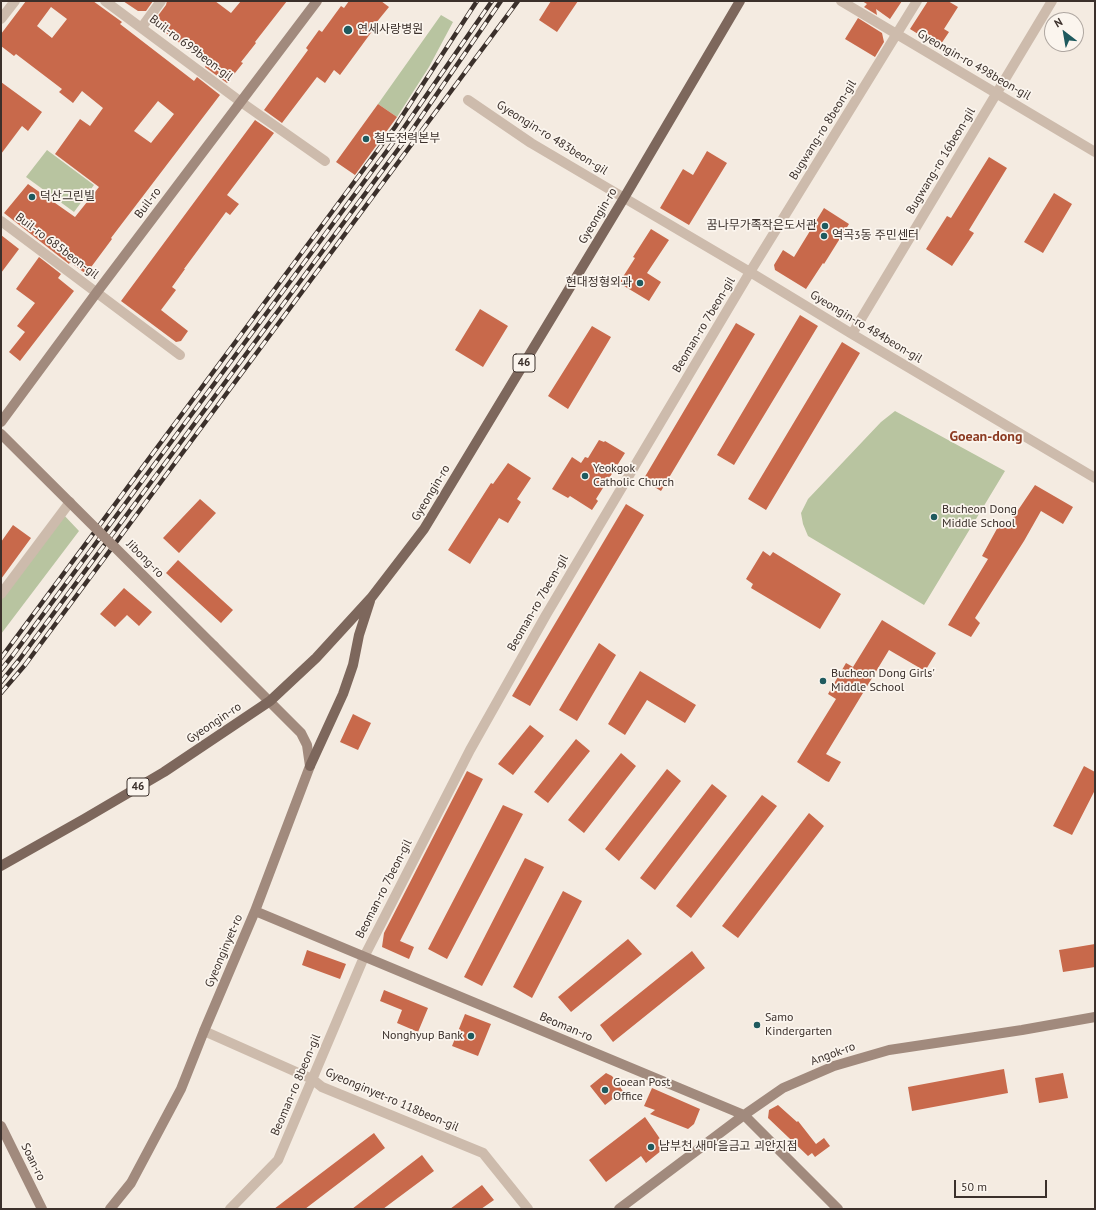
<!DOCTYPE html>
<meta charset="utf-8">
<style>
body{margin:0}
#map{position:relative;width:1096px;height:1210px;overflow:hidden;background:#f4ebe1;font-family:"PT Sans",sans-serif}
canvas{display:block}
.frame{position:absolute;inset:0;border:2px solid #3b302b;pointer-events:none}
.north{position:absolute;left:1044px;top:12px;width:40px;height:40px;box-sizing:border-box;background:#fbf5ee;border:1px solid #aea6a0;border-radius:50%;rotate:329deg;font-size:11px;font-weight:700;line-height:16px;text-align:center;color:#3b302b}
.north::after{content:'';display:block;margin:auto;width:14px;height:18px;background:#1f5a5e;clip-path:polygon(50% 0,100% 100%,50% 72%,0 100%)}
.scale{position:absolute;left:954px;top:1180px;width:93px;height:18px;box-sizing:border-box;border:2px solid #3b302b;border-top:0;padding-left:5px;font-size:12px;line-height:14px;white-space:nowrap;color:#3b302b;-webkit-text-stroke:3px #fbf5ee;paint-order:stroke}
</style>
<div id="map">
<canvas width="1096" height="1210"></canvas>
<div class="frame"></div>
<div class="north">N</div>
<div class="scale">50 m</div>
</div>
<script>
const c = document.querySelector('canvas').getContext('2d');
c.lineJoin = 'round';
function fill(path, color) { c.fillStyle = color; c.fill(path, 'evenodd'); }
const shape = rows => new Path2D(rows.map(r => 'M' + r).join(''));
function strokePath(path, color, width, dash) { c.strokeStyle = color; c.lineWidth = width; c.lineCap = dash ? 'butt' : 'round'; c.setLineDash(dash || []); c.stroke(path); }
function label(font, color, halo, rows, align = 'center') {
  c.font = font + ' "PT Sans","Noto Sans KR",sans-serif'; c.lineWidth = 3.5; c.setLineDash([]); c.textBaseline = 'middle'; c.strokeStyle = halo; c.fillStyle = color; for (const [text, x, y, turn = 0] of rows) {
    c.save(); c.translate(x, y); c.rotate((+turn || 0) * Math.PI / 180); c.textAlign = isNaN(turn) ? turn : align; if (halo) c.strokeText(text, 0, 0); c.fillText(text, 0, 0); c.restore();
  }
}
const green = shape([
 [441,15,453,22,429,67,397,117,378,104],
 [47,150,94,185,74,212,26,177],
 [895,411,1005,471,924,605,808,536,803,524,801,513,808,499,881,422],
 [62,513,79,531,1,634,1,594]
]);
const building = shape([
 [26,1,93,1,122,22,120,24,194,81,197,77,220,95,111,238,112,239,86,274,70,262,69,264,4,213,28,184,75,217,99,187,55,154,80,119,90,126,103,108,82,91,73,103,59,92,62,89,16,54,14,56,1,46,1,34],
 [51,7,67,19,52,38,37,26],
 [158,101,174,114,151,143,134,131],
 [123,1,153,1,146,11,138,11],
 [167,1,215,1,231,13,241,1,287,1,255,42,256,43,241,62,243,63,227,83,205,67,207,63,155,25,154,21,166,5],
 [349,1,381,1,389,7,371,29,373,30,340,75,334,70,325,83,317,77,282,123,264,110,308,50,306,48,319,30,322,32,341,6,344,8],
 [551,1,578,1,557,32,539,20],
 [862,1,902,1,890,19,876,9,877,15,864,7,867,4],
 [928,1,948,1,958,7,944,29,949,32,939,47,910,29],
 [858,18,882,33,884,42,875,57,845,39],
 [1,82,42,112,28,131,22,126,1,154],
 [378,104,397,117,355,175,336,162],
 [255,120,274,133,227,195,239,204,230,215,226,212,184,269,185,269,172,287,176,290,161,310,188,331,181,341,176,342,121,301],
 [707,151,727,163,689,225,660,208,683,169,693,175],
 [989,157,1007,168,969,230,974,233,952,266,926,249,947,216,951,218],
 [1054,193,1072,204,1043,253,1024,242],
 [824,208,849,224,824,264,823,263,806,289,775,270,774,265,783,250,794,257],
 [651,229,669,240,647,273,661,282,649,301,619,283,635,258,633,257],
 [1,235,19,249,1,273],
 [39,257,61,274,58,278,74,291,20,361,9,352,25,332,17,326,35,303,16,289],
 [480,309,508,326,483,367,455,350],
 [800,315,818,326,734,465,717,455],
 [736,323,755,334,661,491,643,480],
 [592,326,611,337,568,409,548,396],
 [842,342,860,353,766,510,748,499],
 [599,440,604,442,605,441,625,453,596,499,598,501,592,510,570,496,568,498,552,489,572,457,581,463,585,457,588,458],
 [508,463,531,478,517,499,521,502,508,523,499,518,470,564,448,550,491,483,493,484],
 [1035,485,1073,507,1063,524,1041,511,1024,541,975,618,980,623,971,637,948,625,988,559,982,556,999,525,1006,528],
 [200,499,216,513,179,553,163,538],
 [626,504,644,515,530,706,512,696],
 [13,525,31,538,1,579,1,542],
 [763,551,770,556,773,552,841,594,820,629,751,588,753,584,746,579],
 [178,560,233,610,221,623,166,573],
 [124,588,152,612,139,626,127,615,115,627,100,614],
 [882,620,936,653,925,671,889,650,826,754,841,762,829,782,826,781,797,762,836,699,828,694,846,663,853,667],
 [599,643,616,655,577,721,559,710],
 [640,671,696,705,685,723,647,700,625,735,608,724],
 [353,714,371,723,358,750,340,742],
 [530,725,544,736,513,775,498,764],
 [576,739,590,751,548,803,534,792],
 [621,753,636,766,584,833,568,820],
 [1084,766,1095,772,1095,790,1072,835,1053,826],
 [667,769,681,781,619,861,605,849],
 [467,771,483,779,400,941,414,947,409,959,382,947,384,933],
 [712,784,727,796,655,890,640,878],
 [762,795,777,806,691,918,676,906],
 [503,805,523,814,447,959,428,949],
 [809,813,824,826,738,938,722,926],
 [525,858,544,867,482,986,464,977],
 [563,891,582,901,532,998,513,987],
 [628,939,642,954,571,1012,558,997],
 [1095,944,1095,967,1063,972,1059,950],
 [307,950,346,964,340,979,302,965],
 [692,951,705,968,613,1042,600,1025],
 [384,990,428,1008,418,1032,397,1023,402,1010,380,1001],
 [465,1014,491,1024,478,1056,452,1046],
 [1004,1069,1008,1093,912,1111,908,1087],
 [606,1073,612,1076,623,1091,605,1105,590,1086],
 [1063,1073,1068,1098,1039,1103,1035,1078],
 [652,1088,700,1109,694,1124,688,1129,650,1114,655,1110,644,1106],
 [778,1105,797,1122,798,1121,816,1144,824,1138,830,1146,815,1157,812,1153,808,1156,768,1118,769,1110],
 [645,1117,665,1146,662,1149,662,1150,646,1163,641,1156,606,1182,589,1160],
 [374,1133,385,1148,305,1209,274,1209],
 [422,1155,434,1171,383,1209,352,1209],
 [482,1185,494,1200,481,1209,450,1209]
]);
const street = shape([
 [105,1,241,102,325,161],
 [841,1,1095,152],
 [1,19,15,1],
 [142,27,161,1],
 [468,100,531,143,750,272,852,334,1095,478],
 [1,221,180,355],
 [852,334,1052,1],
 [1,594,70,502],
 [204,1031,312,1079,322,1087,483,1153,528,1209],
 [230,1209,278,1160,364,957,470,750,546,615,750,272,917,1]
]);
const secondary = shape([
 [1,422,97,292,317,1],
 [255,911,744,1115,838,1209],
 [1,1126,42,1209],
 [110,1209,131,1183,181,1089,204,1031,255,911,310,766,307,745,301,733,214,646],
 [619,1209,744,1115,783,1088,834,1066,889,1050,1022,1030,1095,1017]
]);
const primary = shape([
 [310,766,343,694,353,665,359,635,370,601],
 [1,866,84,819,164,772,270,701,316,658,371,598,424,529,624,198,740,1]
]);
const rail = shape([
 [1,658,395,127,477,1],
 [1,670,13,655,401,132,492,1],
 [1,682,19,660,408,136,501,1],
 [1,693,25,665,518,1]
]);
const secondaryBridge = shape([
 [1,434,214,646]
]);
const markers = [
 [348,30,5,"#1f5a5e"],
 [366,139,4,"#1f5a5e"],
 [32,197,4,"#1f5a5e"],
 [825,226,4,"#1f5a5e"],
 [824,236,4,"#1f5a5e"],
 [640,283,4,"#1f5a5e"],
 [585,476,4,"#1f5a5e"],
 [934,517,4,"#1f5a5e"],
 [823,681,4,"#1f5a5e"],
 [757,1025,4,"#1f5a5e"],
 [471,1036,4,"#1f5a5e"],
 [605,1090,4,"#1f5a5e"],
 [651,1147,4,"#1f5a5e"]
];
const shields = [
 [524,363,22],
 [138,787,22]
];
const shieldNames = [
 ["46",524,363],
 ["46",138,787]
];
const poiNames = [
 ["연세사랑병원",357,30],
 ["철도전력본부",374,139],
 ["덕산그린빌",40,197],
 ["꿈나무가족작은도서관",817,226,"right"],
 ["역곡3동 주민센터",832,236],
 ["현대정형외과",632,283,"right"],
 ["Yeokgok",593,469],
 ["Catholic Church",593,483],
 ["Bucheon Dong",942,510],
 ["Middle School",942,524],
 ["Bucheon Dong Girls'",831,674],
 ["Middle School",831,688],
 ["Samo",765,1018],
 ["Kindergarten",765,1032],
 ["Nonghyup Bank",463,1036,"right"],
 ["Goean Post",613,1083],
 ["Office",613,1097],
 ["남부천 새마을금고 괴안지점",659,1147]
];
const streetNames = [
 ["Buil-ro 699beon-gil",191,48,37],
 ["Gyeongin-ro 498beon-gil",974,65,30],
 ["Bugwang-ro 8beon-gil",823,130,-58],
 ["Gyeongin-ro 483beon-gil",552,138,32],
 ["Bugwang-ro 16beon-gil",941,161,-59],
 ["Buil-ro",148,203,-53],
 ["Gyeongin-ro",598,216,-59],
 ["Buil-ro 685beon-gil",57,246,37],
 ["Beoman-ro 7beon-gil",704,325,-59],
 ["Gyeongin-ro 484beon-gil",866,327,31],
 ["Gyeongin-ro",431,493,-59],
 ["Jibong-ro",145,559,45],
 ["Beoman-ro 7beon-gil",538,603,-60],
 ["Gyeongin-ro",214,723,-34],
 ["Beoman-ro 7beon-gil",384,889,-63],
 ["Gyeonginyet-ro",224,951,-67],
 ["Beoman-ro",566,1027,23],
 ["Angok-ro",833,1054,-20],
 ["Beoman-ro 8beon-gil",296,1085,-67],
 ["Gyeonginyet-ro 118beon-gil",392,1100,23],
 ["Soan-ro",33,1162,64]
];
const quarterNames = [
 ["Goean-dong",986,437]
];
fill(green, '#b8c4a0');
fill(building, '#c8694b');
strokePath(street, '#cdbbac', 10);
strokePath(secondary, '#a18a7d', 10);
strokePath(primary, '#7d675c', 10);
strokePath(rail, '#3b302b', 4.5);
strokePath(rail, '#fbf5ee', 3, [9]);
strokePath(secondaryBridge, '#a18a7d', 10);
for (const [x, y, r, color] of markers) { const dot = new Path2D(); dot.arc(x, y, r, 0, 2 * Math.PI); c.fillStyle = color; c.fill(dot); strokePath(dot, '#fbf5ee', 1.5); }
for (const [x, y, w] of shields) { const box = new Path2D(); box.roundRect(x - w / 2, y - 9, w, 18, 3); c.fillStyle = '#fbf5ee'; c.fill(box); strokePath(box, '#3b302b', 1); }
label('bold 11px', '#3b302b', null, shieldNames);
label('12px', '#3b302b', '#fbf5ee', poiNames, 'left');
label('12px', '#3b302b', '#fbf5ee', streetNames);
label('bold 14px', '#8c3b22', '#fbf5ee', quarterNames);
</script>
